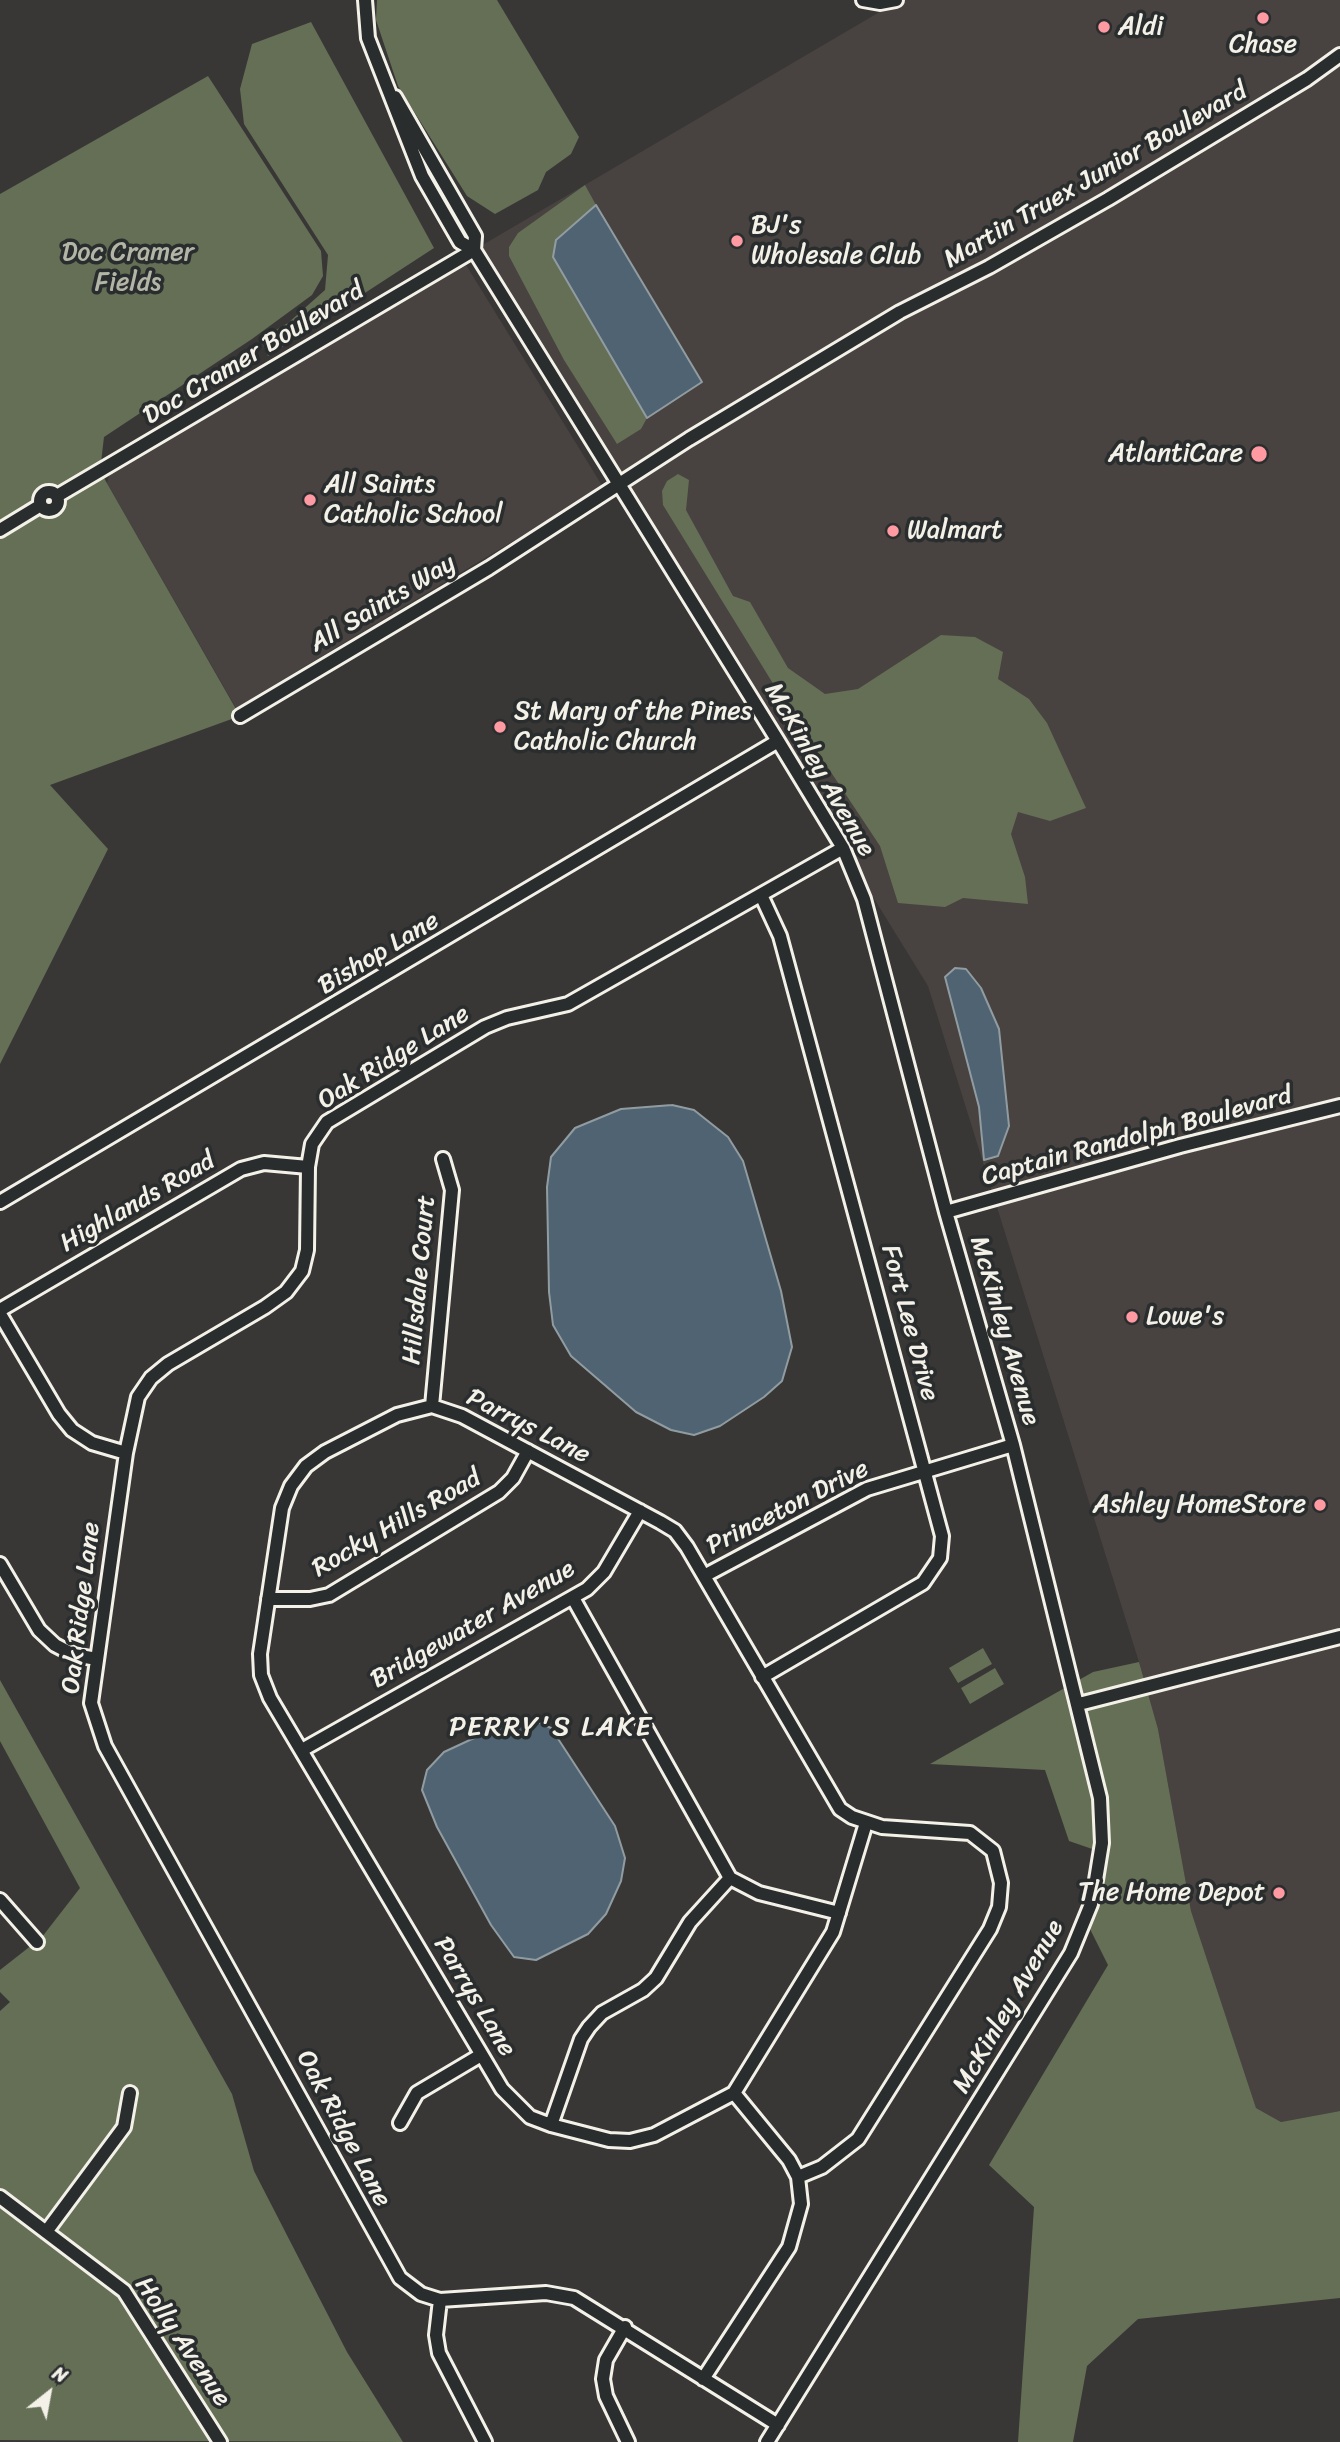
<!DOCTYPE html>
<style>
body{margin:0}
#map{position:relative;width:1340px;height:2442px;overflow:hidden;background:#383736;font-family:Sriracha,sans-serif}
canvas{display:block}
.north{position:absolute;left:14px;top:2358px;width:70px;height:70px;-webkit-text-stroke:5px #2a2d2e;paint-order:stroke;rotate:31deg;font-size:19px;font-weight:700;line-height:28px;text-align:center;color:#f4f1e8}
.north::after{content:'';display:block;margin:auto;width:24px;height:32px;background:#f4f1e8;clip-path:polygon(50% 0,100% 100%,50% 72%,0 100%)}
</style>
<div id="map">
<canvas width="1340" height="2442"></canvas>
<div class="north">N</div>
</div>
<script>
const c = document.querySelector('canvas').getContext('2d');
c.lineJoin = 'round';
function fill(path, color) { c.fillStyle = color; c.fill(path, 'evenodd'); }
const shape = rows => new Path2D(rows.map(r => 'M' + r).join(''));
function strokePath(path, color, width, dash) { c.strokeStyle = color; c.lineWidth = width; c.lineCap = dash ? 'butt' : 'round'; c.setLineDash(dash || []); c.stroke(path); }
function label(font, color, halo, rows, align = 'center') {
  c.font = font + ' Sriracha,sans-serif'; c.lineWidth = 7; c.setLineDash([]); c.textBaseline = 'middle'; c.strokeStyle = halo; c.fillStyle = color; for (const [text, x, y, turn = 0] of rows) {
    c.save(); c.translate(x, y); c.rotate((+turn || 0) * Math.PI / 180); c.textAlign = isNaN(turn) ? turn : align; if (halo) c.strokeText(text, 0, 0); c.fillText(text, 0, 0); c.restore();
  }
}
const built = shape([
 [900,0,1340,0,1340,2111,1281,2122,1256,2108,1191,1911,1158,1729,1139,1662,928,986,474,250],
 [466,265,603,487,236,708,107,483,110,472]
]);
const green = shape([
 [377,0,497,0,579,137,571,154,546,172,538,190,495,214,467,196,398,86,376,20],
 [311,22,434,248,268,356,260,339,288,323,325,290,328,255,244,124,240,89,252,44],
 [208,76,321,251,323,276,312,295,252,339,104,437,100,471,240,716,50,785,108,849,0,1064,0,194],
 [585,185,596,205,556,239,553,257,647,418,641,429,617,444,564,360,509,256,509,247,518,233],
 [678,474,689,480,686,510,733,596,750,602,788,668,825,694,858,689,941,635,975,637,1003,652,998,679,1029,699,1047,723,1086,808,1050,821,1018,812,1011,834,1025,877,1028,904,963,898,945,907,898,903,880,846,785,703,663,505,662,491,667,481],
 [983,1648,992,1664,958,1683,949,1668],
 [1139,1662,1158,1729,1191,1911,1256,2108,1281,2122,1340,2111,1340,2298,1138,2319,1087,2366,1073,2442,1018,2442,1034,2207,989,2165,1108,1965,1085,1919,1098,1851,1069,1841,1045,1770,930,1764,1093,1672],
 [995,1668,1004,1684,970,1704,961,1688],
 [0,1680,232,2094,254,2171,347,2352,403,2442,0,2440,0,2011,10,2002,0,1992,0,1970,42,1937,80,1888,0,1741]
]);
const water = shape([
 [596,205,702,382,647,418,553,257,556,240,596,205],
 [955,968,966,969,981,988,999,1029,1009,1126,998,1156,984,1160,979,1107,945,977,955,968],
 [672,1105,694,1110,728,1137,743,1161,781,1291,792,1347,782,1381,764,1397,720,1426,694,1435,671,1430,636,1412,571,1356,553,1325,549,1292,547,1187,551,1157,575,1128,621,1109,672,1105],
 [513,1720,536,1721,551,1728,615,1826,625,1858,621,1881,606,1914,588,1934,536,1960,514,1957,491,1925,437,1827,422,1790,427,1770,444,1752,513,1720]
]);
const minor = shape([
 [365,0,368,38,422,176,460,242,474,250,778,741,843,848,864,899,946,1212,1013,1445,1100,1798,1102,1843,1096,1880,1091,1904,1071,1953,767,2442],
 [863,0,880,3,896,0],
 [395,97,475,236,474,250],
 '40 501a9 9 0 1 1 18 0a9 9 0 1 1-18 0Z',
 [57,496,474,250],
 [0,530,41,505],
 [240,716,489,568,689,439,900,312,989,267,1108,199,1307,79,1340,55],
 [761,895,780,936,942,1536,940,1558,923,1583,762,1677],
 [0,1202,778,741],
 [946,1212,1180,1146,1340,1106],
 [0,1310,241,1169,264,1163,308,1167],
 [0,1314,59,1414,72,1430,92,1443,126,1453],
 [432,1406,452,1190,443,1159],
 [0,1564,39,1630,55,1645,74,1655,97,1659],
 [704,1576,867,1489,1013,1445],
 [573,1598,730,1878,759,1893,839,1913],
 [268,1599,310,1599,329,1595,499,1492,513,1478,528,1451],
 [1079,1704,1340,1637],
 [302,1750,587,1589,604,1572,640,1511],
 [0,1900,37,1942],
 [734,2093,654,2135,630,2141,609,2140,551,2125,530,2117,502,2089,270,1698,261,1675,260,1654,282,1508,291,1486,306,1466,325,1452,397,1415,432,1406,462,1416,660,1522,675,1531,687,1547,840,1809,852,1817,882,1827,970,1833,993,1851,1001,1883,999,1907,990,1929,858,2139,822,2167,798,2177],
 [734,2093,833,1932,866,1823],
 [400,2123,417,2093,481,2055],
 [551,2125,581,2039,589,2027,602,2013,643,1990,656,1978,690,1922,730,1878],
 [0,2197,124,2291,220,2442],
 [46,2232,124,2127,130,2093],
 [440,2300,436,2335,439,2353,485,2442],
 [625,2327,606,2360,603,2379,606,2396,628,2442],
 [703,2379,789,2247,801,2204,798,2177,789,2160,734,2093],
 [778,2425,574,2298,546,2293,440,2300,421,2294,400,2278,105,1746,91,1703,126,1453,138,1397,151,1378,168,1364,265,1307,286,1292,302,1271,307,1250,308,1167,312,1144,327,1122,485,1027,507,1018,568,1004,843,848]
]);
const markers = [
 [1263,18,7,"#ff9aa2"],
 [1104,27,7,"#ff9aa2"],
 [737,241,7,"#ff9aa2"],
 [1259,454,9,"#ff9aa2"],
 [310,500,7,"#ff9aa2"],
 [893,531,7,"#ff9aa2"],
 [500,727,7,"#ff9aa2"],
 [1132,1317,7,"#ff9aa2"],
 [1320,1505,7,"#ff9aa2"],
 [1279,1893,7,"#ff9aa2"]
];
const poiNames = [
 ["Aldi",1118,27],
 ["Chase",1263,45,"center"],
 ["BJ's",751,226],
 ["Wholesale Club",751,256],
 ["AtlantiCare",1243,454,"right"],
 ["All Saints",324,485],
 ["Catholic School",324,515],
 ["Walmart",907,531],
 ["St Mary of the Pines",514,712],
 ["Catholic Church",514,742],
 ["Lowe's",1146,1317],
 ["Ashley HomeStore",1306,1505,"right"],
 ["The Home Depot",1265,1893,"right"]
];
const streetNames = [
 ["Martin Truex Junior Boulevard",1096,176,-30],
 ["Doc Cramer Boulevard",254,354,-31],
 ["All Saints Way",383,604,-31],
 ["McKinley Avenue",819,770,60],
 ["Bishop Lane",379,954,-31],
 ["Oak Ridge Lane",394,1058,-32],
 ["Captain Randolph Boulevard",1137,1137,-15],
 ["Highlands Road",138,1203,-30],
 ["Hillsdale Court",420,1280,-85],
 ["Fort Lee Drive",909,1323,75],
 ["McKinley Avenue",1004,1331,74],
 ["Parrys Lane",528,1427,27],
 ["Princeton Drive",788,1508,-27],
 ["Rocky Hills Road",397,1524,-30],
 ["Oak Ridge Lane",82,1608,-83],
 ["Bridgewater Avenue",473,1625,-30],
 ["Parrys Lane",474,1997,59],
 ["McKinley Avenue",1009,2007,-60],
 ["Oak Ridge Lane",343,2129,62],
 ["Holly Avenue",182,2342,56]
];
const parkNames = [
 ["Doc Cramer",128,253],
 ["Fields",128,283]
];
const neighbourhoodNames = [
 ["PERRY'S LAKE",551,1728]
];
fill(built, '#484340');
fill(green, '#646f56');
fill(water, '#4f6372');
strokePath(water, '#919ca1', 2);
strokePath(minor, '#f4f1e8', 18);
strokePath(minor, '#2a2d2e', 12);
for (const [x, y, r, color] of markers) { const dot = new Path2D(); dot.arc(x, y, r, 0, 2 * Math.PI); c.fillStyle = color; c.fill(dot); strokePath(dot, '#2a2d2e', 2.5); }
label('26px', '#f4f1e8', '#2a2d2e', poiNames, 'left');
label('26px', '#f4f1e8', '#2a2d2e', streetNames);
label('26px', '#b3b6a6', '#2a2d2e', parkNames);
c.letterSpacing = '2px';
label('28px', '#f4f1e8', '#2a2d2e', neighbourhoodNames);
c.letterSpacing = '0px';
</script>
